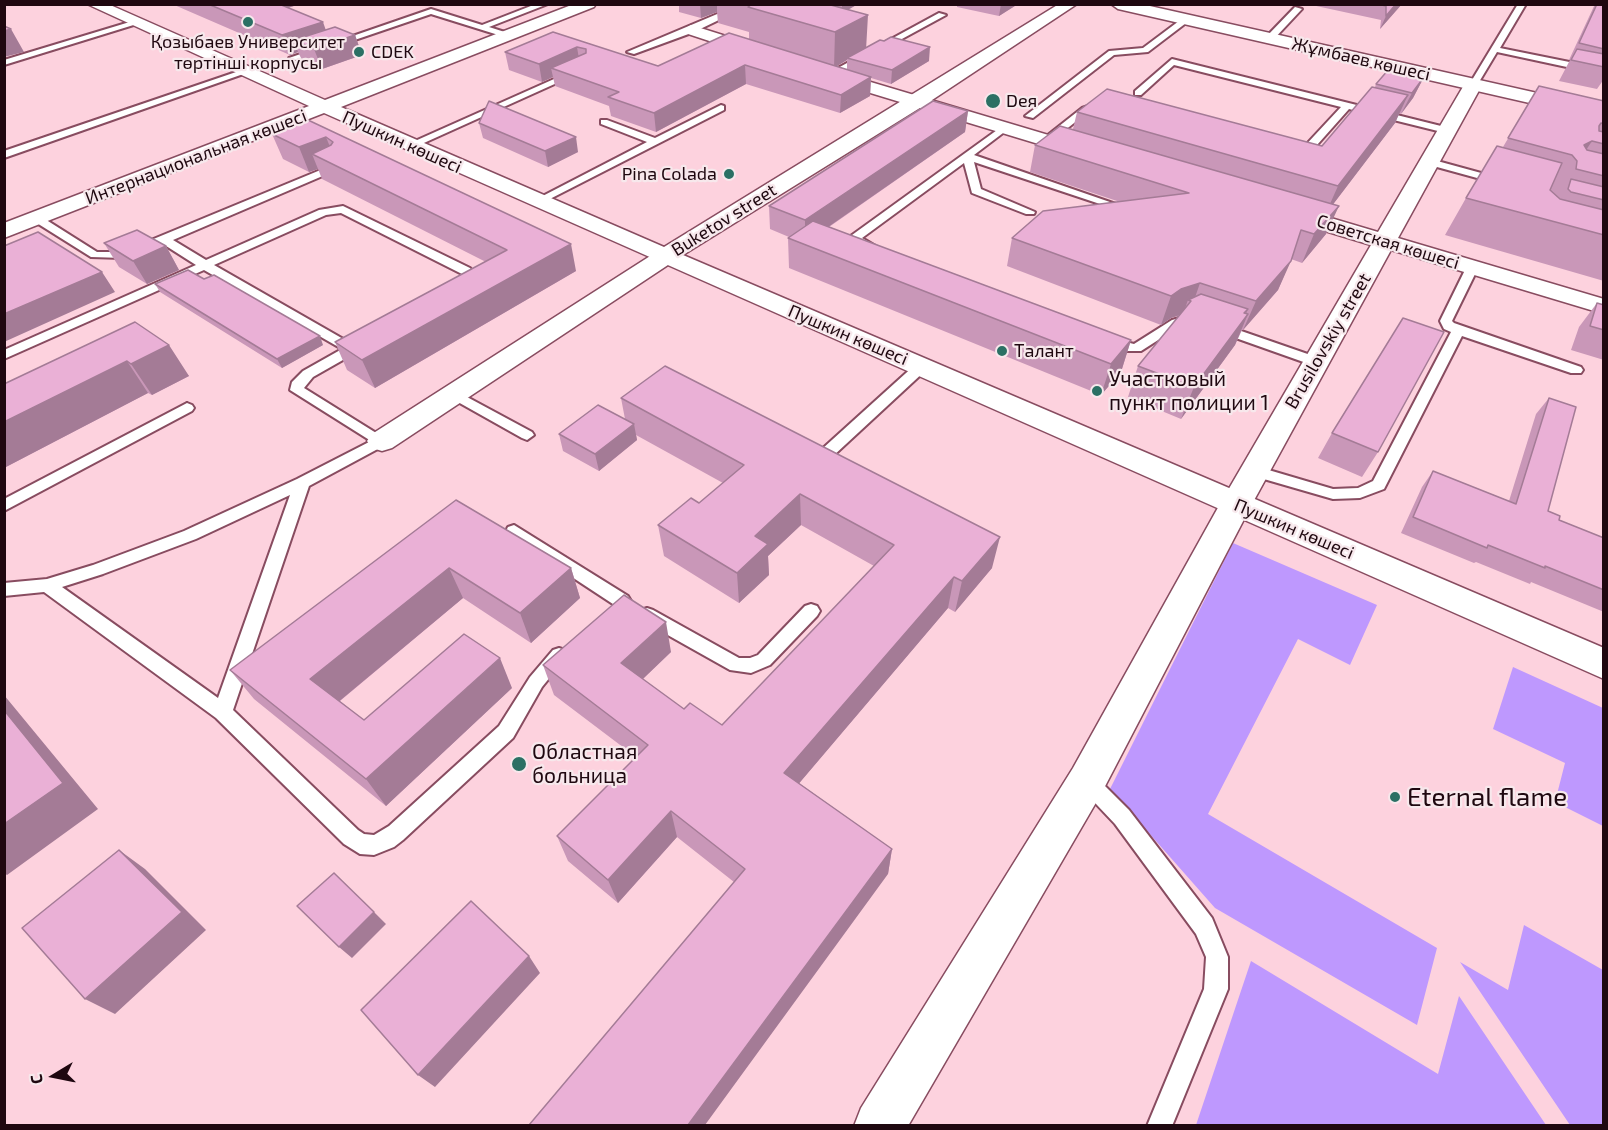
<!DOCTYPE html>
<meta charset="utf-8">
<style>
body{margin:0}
#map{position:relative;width:1608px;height:1130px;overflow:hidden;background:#fdd2de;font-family:"Exo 2",sans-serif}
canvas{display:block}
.frame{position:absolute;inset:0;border:6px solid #1f0810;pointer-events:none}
.north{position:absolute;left:24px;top:1046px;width:60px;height:60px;-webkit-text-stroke:4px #f7e8ec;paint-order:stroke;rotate:260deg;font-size:16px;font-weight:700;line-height:24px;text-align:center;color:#1f0810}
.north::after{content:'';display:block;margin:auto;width:21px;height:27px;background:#1f0810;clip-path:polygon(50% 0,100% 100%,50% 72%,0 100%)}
</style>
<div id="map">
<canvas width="1608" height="1130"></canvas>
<div class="frame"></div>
<div class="north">С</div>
</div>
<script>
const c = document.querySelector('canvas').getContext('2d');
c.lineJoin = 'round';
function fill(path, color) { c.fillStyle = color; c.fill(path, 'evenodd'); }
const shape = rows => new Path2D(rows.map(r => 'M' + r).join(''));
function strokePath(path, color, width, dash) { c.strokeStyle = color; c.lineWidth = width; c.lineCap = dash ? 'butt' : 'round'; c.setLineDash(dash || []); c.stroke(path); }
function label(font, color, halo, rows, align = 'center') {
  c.font = font + ' "Exo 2",sans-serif'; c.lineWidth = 4.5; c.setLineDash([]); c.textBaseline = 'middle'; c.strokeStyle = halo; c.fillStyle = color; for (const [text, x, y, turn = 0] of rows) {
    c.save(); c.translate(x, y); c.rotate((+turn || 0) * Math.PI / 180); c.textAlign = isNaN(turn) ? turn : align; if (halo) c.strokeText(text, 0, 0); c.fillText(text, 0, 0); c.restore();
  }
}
const green = shape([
 [1233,543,1377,605,1350,665,1298,639,1208,814,1437,948,1417,1025,1215,908,1110,789],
 [1513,667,1603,708,1603,826,1555,802,1565,763,1493,729],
 [1524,925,1603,970,1603,1125,1570,1125,1460,962,1508,990],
 [1251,961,1438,1074,1459,996,1546,1125,1196,1125]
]);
const lane = shape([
 [536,4,548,4,489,27,511,34,511,38,508,38,431,14,296,60,289,58,431,9,482,25,536,4],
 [741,4,752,4,694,32,634,54,627,52,741,4],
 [1518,4,1526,4,1500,48,1604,69,1604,75,1497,52,1476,87,1470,87,1469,85,1518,4],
 [1295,7,1302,9,1272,41,1266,41,1266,37,1295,7],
 [939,13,946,15,832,77,825,75,939,13],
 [1183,18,1190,20,1148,52,1114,55,1033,118,1025,116,1109,51,1143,48,1183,18],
 [133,21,140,23,4,65,4,60,133,21],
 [1172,59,1449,128,1451,130,1446,133,1349,109,1309,154,1292,158,1292,154,1301,150,1341,107,1174,65,1141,95,1135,95,1135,91,1172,59],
 [242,70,249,72,4,158,4,151,242,70],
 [572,71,579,73,415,147,406,145,572,71],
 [1094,104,1097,105,1097,109,1088,112,1050,142,1044,142,1044,138,1082,108,1094,104],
 [721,105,724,106,724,110,542,203,534,203,533,201,647,142,601,124,601,120,607,120,655,138,721,105],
 [1004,125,1009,128,1007,130,974,155,1133,210,1128,213,1124,212,974,162,981,189,1035,212,1034,214,1026,214,972,193,964,163,862,238,877,247,877,251,869,251,854,244,850,237,852,235,1004,125],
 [1430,159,1503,179,1504,181,1499,184,1426,164,1425,162,1430,159],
 [335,164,340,167,339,169,173,240,206,260,319,210,343,206,470,268,478,278,467,289,459,289,457,286,465,278,462,274,341,213,326,215,214,265,352,344,364,342,366,345,364,348,313,377,304,388,389,441,387,444,309,486,233,710,358,830,364,834,374,835,389,826,499,726,530,677,553,650,559,648,565,650,568,655,542,687,513,738,403,840,394,847,374,855,360,854,344,844,216,718,44,592,4,596,4,583,47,579,93,565,184,531,297,479,371,441,290,390,292,382,303,371,342,349,204,270,4,359,4,350,196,265,163,244,123,258,91,257,32,220,32,216,40,216,97,252,122,252,335,164],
 [290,495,218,698,62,587,103,574,196,539,290,495],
 [1472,264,1478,268,1452,321,1454,323,1581,367,1583,370,1581,373,1571,373,1462,336,1384,489,1360,498,1333,499,1250,475,1247,471,1250,467,1255,466,1333,489,1358,488,1373,481,1451,332,1444,329,1440,321,1466,268,1472,264],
 [1190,315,1196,319,1194,322,1180,326,1141,351,1122,351,1103,342,1109,338,1134,344,1172,320,1190,315],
 [1221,324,1322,359,1324,362,1317,366,1312,365,1216,331,1215,328,1221,324],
 [921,363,928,367,926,370,832,457,822,457,820,453,822,449,916,364,921,363],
 [454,390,532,432,534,435,527,440,522,438,449,397,447,394,449,391,454,390],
 [187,403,192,405,194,408,192,411,4,511,4,499,187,403],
 [514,525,628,596,631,601,628,606,622,608,616,606,508,535,506,531,508,527,514,525],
 [811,604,817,606,820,611,817,616,770,665,751,673,730,670,641,620,638,615,641,610,647,608,653,610,739,658,750,658,758,655,805,606,811,604],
 [1087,772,1094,775,1129,810,1212,918,1228,957,1228,989,1172,1126,1147,1126,1204,989,1206,957,1196,934,1115,824,1080,787,1077,781,1080,775,1087,772]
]);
const street = shape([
 [691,25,767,49,769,53,767,57,761,58,685,33,683,30,691,25],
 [827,69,1092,148,1095,152,1092,156,1078,156,821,78,818,74,821,70,827,69],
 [1473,80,1479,81,1482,85,1398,238,1604,299,1604,314,1391,250,1252,504,1101,794,908,1126,854,1126,861,1108,1073,768,1220,504,1371,245,1279,217,1276,212,1279,207,1287,205,1378,232,1464,85,1467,81,1473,80],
 [666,249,674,251,678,256,674,261,392,448,382,451,372,448,367,441,372,434,658,251,666,249]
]);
const secondary = shape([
 [87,4,108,4,325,100,574,4,596,4,594,7,341,107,664,247,1059,4,1077,4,923,106,683,255,1604,648,1604,679,324,113,4,238,4,223,309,106,87,4],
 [1111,4,1141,4,1604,108,1604,120,1118,9,1111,4]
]);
const wall = shape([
 [172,4,300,4,288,8,326,30,355,35,362,55,322,69,302,60,298,52,290,55],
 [679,4,858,4,848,10,866,47,929,61,891,84,871,78,870,96,840,113,746,84,656,132,611,116,609,106,555,86,553,77,542,82,509,70,505,52,553,32,658,66,749,39,749,32,718,23,717,12,701,18,679,12],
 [847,60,847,70,836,66],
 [957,4,1018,4,999,16,957,7],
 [1307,4,1402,4,1380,29,1381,20],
 [1595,4,1604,4,1604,79,1597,89,1559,81,1570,60,1569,60],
 [1424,77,1413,98,1401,114,1399,113,1395,123,1333,204,1326,234,1302,263,1291,259,1278,290,1243,330,1242,330,1235,345,1181,419,1128,397,1138,366,1180,315,1171,318,1161,325,1007,266,1012,238,1120,202,1030,172,1035,145,1073,129,1077,112,1322,146,1375,87,1376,84],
 [1539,86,1604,101,1604,281,1445,235,1466,198,1503,147],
 [968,111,965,132,829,227,1131,340,1121,372,1101,395,789,268,788,238,789,237,770,229,769,206],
 [308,120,576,271,375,388,347,370,335,342,486,262,322,179,318,169,309,172,283,159,272,134],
 [479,123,578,152,548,167,483,138],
 [104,243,166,246,179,270,147,284,119,267],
 [204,279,323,345,282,368,160,292,155,284],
 [1597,303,1604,305,1604,360,1571,350,1579,327],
 [135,322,189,376,152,395,148,393,4,468],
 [621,398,992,568,955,612,948,608,799,783,892,849,888,874,734,882,677,837,618,903,568,861,557,836,636,757,554,695,543,665,671,652,643,679,684,709,722,725,874,566,801,525,768,556,769,575,739,603,664,556,658,525,699,503,723,483,636,435,637,440,599,471,563,451,559,434,625,419],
 [1549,398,1548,511,1559,520,1604,538,1604,612,1531,582,1530,584,1476,562,1474,563,1401,533,1422,487,1433,471,1509,501,1536,414],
 [1332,433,1378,452,1362,477,1318,458],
 [456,500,571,568,580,598,531,643,463,598,340,701,364,720,512,688,386,806,254,699,230,670]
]);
const shadedWall = shape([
 [261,4,300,4,265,15],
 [700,4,717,4,717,12,701,18],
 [842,4,858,4,842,13],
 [1001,4,1018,4,999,16],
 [1396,4,1402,4,1380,29,1386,16],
 [868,15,866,50,847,58,847,60,834,68,835,32],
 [323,22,330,42,294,40,298,52,290,55,282,35],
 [11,29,24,52,4,57,4,31],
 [355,35,362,55,322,69,314,49],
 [577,47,580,65,551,68,553,77,542,82,539,64],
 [930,47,929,61,891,84,892,70],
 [745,65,746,84,656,132,654,113],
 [871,77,870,96,840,113,841,95],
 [1424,77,1413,98,1401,114,1412,93],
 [1408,95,1395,123,1325,215,1338,186],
 [968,111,965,132,805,243,805,220],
 [1601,123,1589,143,1592,141,1577,164,1577,161,1576,160,1576,161,1584,145,1599,126],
 [326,137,336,162,312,154,318,169,309,172,299,147],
 [576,137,578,152,548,167,545,151],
 [1339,206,1326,234,1302,263,1314,234],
 [571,244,576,271,375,388,362,360],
 [166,246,179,270,147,284,133,261],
 [1291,261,1278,290,1243,330,1256,301],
 [102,272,115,292,4,342,4,314],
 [1200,283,1190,312,1191,301,1188,300,1183,314,1171,318,1161,325,1171,296,1181,289],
 [1248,309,1242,323,1248,314,1235,345,1181,419,1194,387],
 [320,336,323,345,282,368,277,359],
 [1131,340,1121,372,1101,395,1111,364],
 [169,345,189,376,152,395,131,364],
 [127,361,148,393,4,468,4,422],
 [634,424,637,440,599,471,595,454],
 [800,494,801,525,768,556,769,575,739,603,737,573,755,536],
 [1000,537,992,568,955,612,962,581],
 [449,568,463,598,331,708,310,679],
 [571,568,580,598,531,643,520,613],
 [954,577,948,608,785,800,784,773],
 [666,622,671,652,628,693,621,663],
 [500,658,512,688,386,806,366,779],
 [4,695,98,809,7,875,4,873],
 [671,811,677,837,618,903,608,880],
 [892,849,888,874,705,1125,688,1125],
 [119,850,145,869,206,930,115,1014,85,999],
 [374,912,386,924,352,958,339,947],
 [529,956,540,973,435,1087,418,1075]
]);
const building = shape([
 [208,4,279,4,323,22,282,35,208,4],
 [752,4,827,4,868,15,835,32,748,7,752,4],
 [1377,4,1396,4,1386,16,1386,6,1377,4],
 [1597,4,1604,4,1604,49,1579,43,1597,4],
 [4,26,11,29,4,31,4,26],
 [335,27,355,35,314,49,294,40,335,27],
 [553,32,658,66,729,33,871,77,841,95,745,65,654,113,608,97,619,92,551,68,586,53,586,49,577,47,539,64,505,52,553,32],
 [891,37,930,47,892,70,847,58,880,40,884,41,891,37],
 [1577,49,1604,54,1604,67,1571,60,1577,49],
 [1389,69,1424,77,1412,93,1376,84,1389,69],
 [1539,86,1604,101,1604,124,1601,123,1599,126,1599,131,1604,132,1604,144,1592,141,1584,145,1587,150,1604,154,1604,176,1576,169,1577,161,1572,155,1508,138,1539,86],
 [1372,87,1408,95,1338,186,1077,112,1107,89,1322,146,1372,87],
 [489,101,576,137,545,151,479,123,489,101],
 [933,101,968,111,805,220,769,206,933,101],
 [308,120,571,244,362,360,335,342,507,250,312,154,331,145,333,142,326,137,299,147,272,134,308,120],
 [1060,126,1339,206,1314,234,1301,230,1291,261,1256,301,1200,283,1181,289,1171,296,1012,238,1043,211,1189,193,1035,145,1060,126],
 [1497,146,1562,163,1550,190,1560,199,1604,210,1604,235,1466,198,1497,146],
 [1571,179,1604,187,1604,200,1571,192,1568,189,1571,179],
 [813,221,1131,340,1111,364,788,238,813,221],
 [137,230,166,246,133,261,104,243,137,230],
 [38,232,102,272,4,314,4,246,38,232],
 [188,270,204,279,214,275,320,336,277,359,155,284,188,270],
 [1201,294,1248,309,1244,313,1248,314,1194,387,1138,366,1191,301,1188,300,1201,294],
 [1597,303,1604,305,1604,330,1590,326,1597,303],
 [1403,318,1444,332,1378,452,1332,433,1403,318],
 [135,322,169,345,131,364,127,361,4,422,4,384,135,322],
 [665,366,1000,537,962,581,954,577,784,773,892,849,688,1125,529,1125,745,869,671,811,608,880,557,836,648,745,543,665,624,595,666,622,621,663,684,709,690,703,722,725,894,545,800,494,755,536,768,544,737,573,658,525,691,498,699,503,744,465,621,398,665,366],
 [1549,398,1576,407,1548,511,1560,516,1559,520,1604,538,1604,590,1545,566,1545,568,1488,545,1487,548,1413,517,1433,471,1516,504,1549,398],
 [598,405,634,424,595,454,559,434,598,405],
 [456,500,571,568,520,613,449,568,310,679,364,720,464,634,500,658,366,779,230,670,456,500],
 [4,710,63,783,4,824,4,710],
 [119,850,182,912,85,999,22,928,119,850],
 [334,873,374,912,339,947,297,906,334,873],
 [471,901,529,956,418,1075,361,1010,471,901]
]);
const markers = [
 [248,22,6,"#2b7064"],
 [359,52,6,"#2b7064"],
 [993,101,8,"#2b7064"],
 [729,174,6,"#2b7064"],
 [1002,351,6,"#2b7064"],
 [1097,391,6,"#2b7064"],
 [519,764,8,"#2b7064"],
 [1395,797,6,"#2b7064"]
];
const farPoinames = [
 ["Қозыбаев Университет",248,42,"center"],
 ["төртінші корпусы",248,63,"center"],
 ["CDEK",371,52],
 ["Deя",1006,101],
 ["Pina Colada",717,174,"right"],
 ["Талант",1014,351]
];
const farStreetnames = [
 ["Жұмбаев көшесі",1361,59,13],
 ["Пушкин көшесі",402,142,24],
 ["Интернациональная көшесі",196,157,-21],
 ["Buketov street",724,220,-32],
 ["Советская көшесі",1388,242,17],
 ["Пушкин көшесі",848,335,23],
 ["Brusilovskiy street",1328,341,-60],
 ["Пушкин көшесі",1294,529,23]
];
const poiNames = [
 ["Участковый",1109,379],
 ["пункт полиции 1",1109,403],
 ["Областная",532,752],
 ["больница",532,776]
];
const nearPoinames = [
 ["Eternal flame",1407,797]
];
fill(green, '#be98fe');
strokePath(lane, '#884c60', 4);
strokePath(street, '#884c60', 3);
strokePath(secondary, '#884c60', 3);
fill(lane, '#fff');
fill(street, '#fff');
fill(secondary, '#fff');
fill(wall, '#c997b8');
fill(shadedWall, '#a47b96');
fill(building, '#eab0d6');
strokePath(building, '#a47b96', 1.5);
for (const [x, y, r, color] of markers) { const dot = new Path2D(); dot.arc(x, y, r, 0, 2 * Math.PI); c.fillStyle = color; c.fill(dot); strokePath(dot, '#f7e8ec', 2); }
label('18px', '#1f0810', '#f7e8ec', farPoinames, 'left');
label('18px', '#1f0810', '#f7e8ec', farStreetnames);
label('21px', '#1f0810', '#f7e8ec', poiNames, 'left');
label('26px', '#1f0810', '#f7e8ec', nearPoinames, 'left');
</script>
